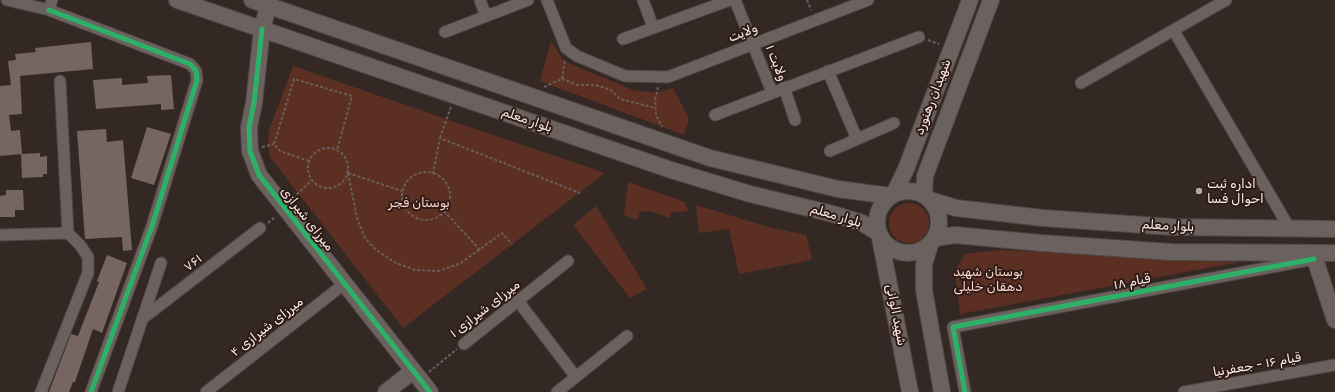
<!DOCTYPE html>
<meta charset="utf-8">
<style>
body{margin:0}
canvas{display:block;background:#332824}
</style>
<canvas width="1335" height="392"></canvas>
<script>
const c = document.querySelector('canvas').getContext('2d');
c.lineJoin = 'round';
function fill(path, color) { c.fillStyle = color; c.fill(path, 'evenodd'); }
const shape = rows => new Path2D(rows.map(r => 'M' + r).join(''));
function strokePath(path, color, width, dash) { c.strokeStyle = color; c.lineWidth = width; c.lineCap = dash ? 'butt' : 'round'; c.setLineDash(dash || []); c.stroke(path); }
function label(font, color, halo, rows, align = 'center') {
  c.font = font + ' Rubik,"Noto Sans Arabic",sans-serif'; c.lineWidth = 4; c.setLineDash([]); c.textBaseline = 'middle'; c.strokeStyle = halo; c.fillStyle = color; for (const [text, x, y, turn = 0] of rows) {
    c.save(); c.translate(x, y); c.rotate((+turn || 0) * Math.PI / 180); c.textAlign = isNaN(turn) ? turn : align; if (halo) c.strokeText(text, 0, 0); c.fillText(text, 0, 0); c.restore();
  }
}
const green = shape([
 [551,41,564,61,633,90,656,93,673,88,689,119,684,135,540,81],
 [293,66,446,119,605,173,403,328,270,157,268,144,269,130],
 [628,182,685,202,688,211,671,213,670,218,649,211,640,212,637,220,624,215],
 '889 223a20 20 0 1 1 40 0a20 20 0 1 1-40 0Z',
 [696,205,772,228,806,235,812,260,739,274,729,229,699,233],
 [596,206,647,289,630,298,573,225],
 [1000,250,1240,262,960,314,955,270,965,254]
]);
const building = shape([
 [91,42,93,69,20,76,22,114,9,115,11,131,20,130,22,154,0,156,0,86,11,85,8,61,16,60,15,54,36,52,35,48],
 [171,75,174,109,161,110,161,104,96,109,93,80,122,78,122,85,148,83,147,76],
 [147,127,171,134,154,185,131,178],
 [106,129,107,142,123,140,132,250,123,251,122,237,85,239,77,131],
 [40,153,40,157,47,156,47,174,43,174,43,177,22,178,21,154],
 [6,190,23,190,24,210,15,210,15,217,0,217,0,196,6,195],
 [107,255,127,263,102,333,93,329,75,382,73,382,69,392,49,392,71,334,78,336,99,282,97,281]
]);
const path = shape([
 [807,0,811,10],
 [928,40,939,44],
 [562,79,578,85,595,85,611,90,620,99,656,108],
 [544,87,562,79,565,59],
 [658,87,655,100,656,115,662,127],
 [440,138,451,107],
 [262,147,274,144],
 '308 168a20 20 0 1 1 40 0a20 20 0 1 1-40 0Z',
 [309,161,280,151,274,144,294,79,352,96,337,150],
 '402 196a24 24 0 1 1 48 0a24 24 0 1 1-48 0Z',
 [348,173,357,218,365,238,375,249,394,262,415,270,439,271,461,263,502,233,512,244],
 [348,173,402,191],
 [433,174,440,138,580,193],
 [293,198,312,180],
 [444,211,480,250],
 [268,223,275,217],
 [429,372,457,349]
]);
const street = shape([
 [7,0,49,10,52,0],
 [480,0,486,16],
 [547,0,566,48,577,56,625,76,668,77,868,0],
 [643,0,653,27],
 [735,0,772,92],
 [49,10,190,64,196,71,197,80,152,226,91,392],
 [1174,31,1290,229],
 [445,32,528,0],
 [623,39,730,0],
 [828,71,857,139],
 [1081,83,1226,0],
 [784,87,795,120],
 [715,115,919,37],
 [830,151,894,123],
 [0,235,68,233,60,81],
 [518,301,576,377],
 [142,319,260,228],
 [464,344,568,261],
 [41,392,88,273,88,257,80,245,68,233],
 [118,392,161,263],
 [206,392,344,284],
 [557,392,627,336],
 [965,392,953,327,1314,259],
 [1184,392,1335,365]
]);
const secondary = shape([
 [177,0,671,170,750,194,833,214,862,223,879,233],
 [252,0,710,158,838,189,890,196],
 [270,0,262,29,254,103,249,127,250,151,259,175,430,392],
 '877 222a31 31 0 1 1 62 0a31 31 0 1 1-62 0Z',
 [894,194,906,169,970,0],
 [924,195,925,176,991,0],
 [930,200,956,208,1043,218,1172,227,1335,229],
 [880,238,910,392],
 [935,238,955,235,1041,243,1171,252,1335,253],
 [930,245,924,264,924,290,942,392],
 [1313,253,1335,320],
 [386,392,413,371]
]);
const cycleway = shape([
 [49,10,190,64,196,71,197,80,152,226,91,392],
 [262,29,254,103,249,127,250,151,259,175,430,392],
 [965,392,953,327,1314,259]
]);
const markers = [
 [1199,191,4,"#b6a9a5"]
];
const streetNames = [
 ["ولایت",743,33,-21],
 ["ولایت ۱",776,63,68],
 ["شهیدان رهنورد",933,97,-69],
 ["بلوار معلم",527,120,19],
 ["بلوار معلم",836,216,17],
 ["میرزای شیرازی",307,219,52],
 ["بلوار معلم",1168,226,3],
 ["۷۶۱",193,263,-38],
 ["قیام ۱۸",1132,282,-11],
 ["میرزای شیرازی ۱",485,309,-38],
 ["شهید الوانی",896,315,79],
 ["میرزای شیرازی ۴",267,327,-38],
 ["قیام ۱۶ - جعفرنیا",1257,365,-10]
];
const poiNames = [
 ["اداره ثبت",1207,184],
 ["احوال فسا",1207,199]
];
const parkNames = [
 ["بوستان فجر",419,203],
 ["بوستان شهید",988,272],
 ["دهقان خلیلی",988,287]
];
fill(green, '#5c2f23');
fill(building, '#766560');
strokePath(street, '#4f4643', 13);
strokePath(secondary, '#4f4643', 18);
strokePath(path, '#685f5c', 2, [3, 2]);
strokePath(street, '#6b625f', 11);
strokePath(secondary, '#6b625f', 16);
strokePath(cycleway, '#2db169', 5);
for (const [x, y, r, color] of markers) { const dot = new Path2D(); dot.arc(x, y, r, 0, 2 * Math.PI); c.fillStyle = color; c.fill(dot); strokePath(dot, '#2f1b15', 1.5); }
label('13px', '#fdeeea', '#2f1b15', streetNames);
label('13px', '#fdeeea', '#2f1b15', poiNames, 'left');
label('13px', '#fad4ca', '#2f1b15', parkNames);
</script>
